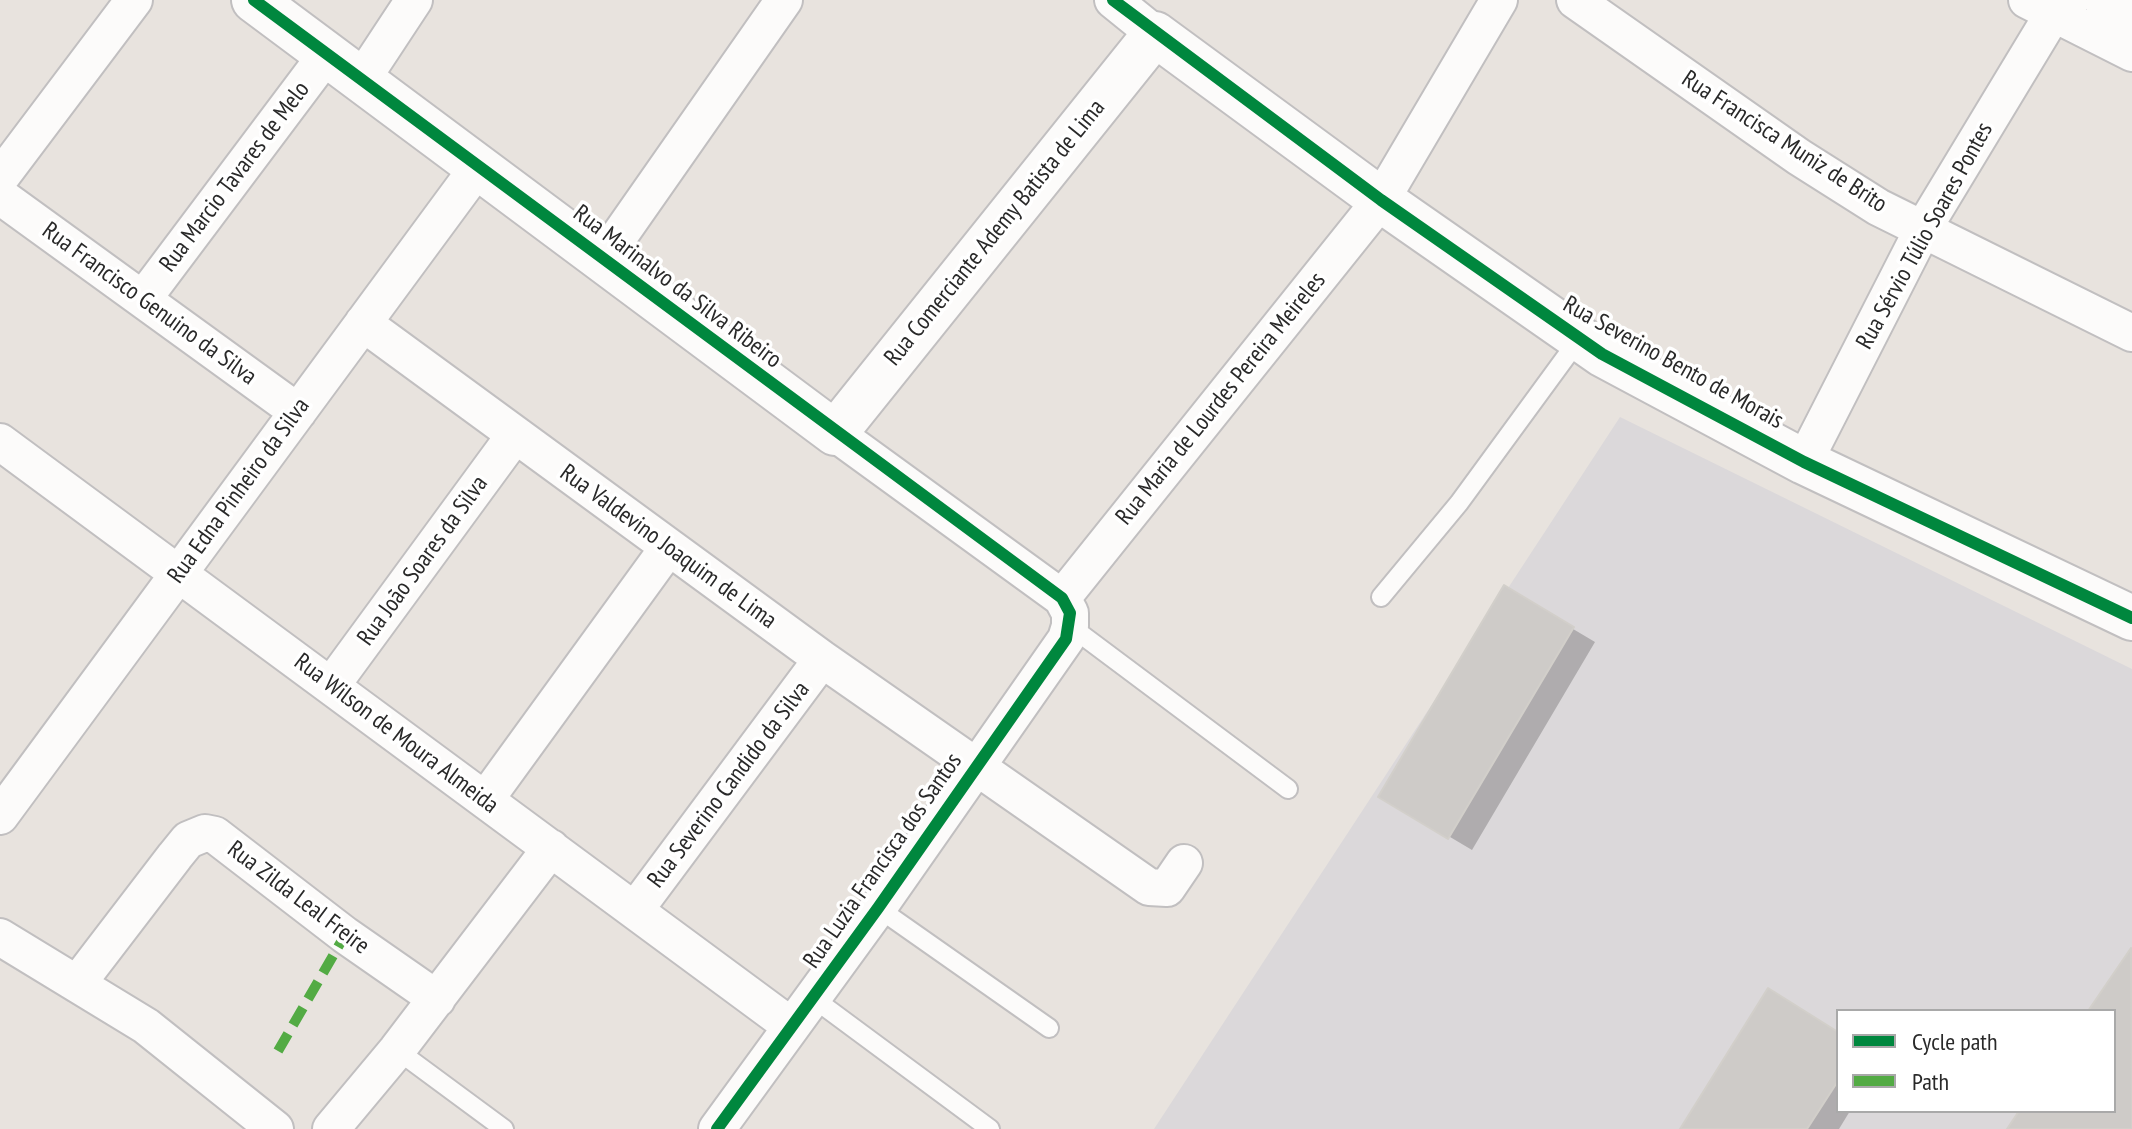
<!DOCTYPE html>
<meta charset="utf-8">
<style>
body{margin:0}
#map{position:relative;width:2132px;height:1129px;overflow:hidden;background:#e8e3de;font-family:"PT Sans Narrow",sans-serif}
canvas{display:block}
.legend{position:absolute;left:1836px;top:1009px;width:280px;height:104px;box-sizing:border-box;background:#fff;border:2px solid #a9a9a9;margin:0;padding:10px 14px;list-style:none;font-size:24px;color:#292929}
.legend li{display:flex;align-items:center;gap:16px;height:40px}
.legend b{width:40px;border:2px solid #a9a9a9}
</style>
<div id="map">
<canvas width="2132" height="1129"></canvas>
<ul class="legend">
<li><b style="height:10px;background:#00873e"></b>Cycle path</li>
<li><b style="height:10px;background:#53ab44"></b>Path</li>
</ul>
</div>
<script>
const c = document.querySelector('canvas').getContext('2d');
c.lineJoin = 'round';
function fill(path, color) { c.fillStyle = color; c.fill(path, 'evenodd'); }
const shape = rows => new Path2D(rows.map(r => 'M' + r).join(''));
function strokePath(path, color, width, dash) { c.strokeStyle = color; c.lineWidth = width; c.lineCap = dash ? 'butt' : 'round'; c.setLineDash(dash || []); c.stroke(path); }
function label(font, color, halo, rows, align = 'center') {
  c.font = font + ' "PT Sans Narrow",sans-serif'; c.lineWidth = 7; c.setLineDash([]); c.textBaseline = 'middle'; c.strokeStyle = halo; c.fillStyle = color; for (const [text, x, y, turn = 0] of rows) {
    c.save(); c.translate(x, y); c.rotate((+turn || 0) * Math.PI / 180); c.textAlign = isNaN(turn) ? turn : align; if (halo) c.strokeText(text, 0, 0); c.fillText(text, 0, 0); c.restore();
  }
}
const industrial = shape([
 [1620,417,2132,669,2132,1129,1154,1129],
 [1838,1011,2114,1011,2114,1111,1838,1111]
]);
const shadow = shape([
 [1504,588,1595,642,1472,850,1381,796],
 [2132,951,2132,1129,2009,1129,2022,1111,2114,1111,2114,1011,2090,1011],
 [1838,1033,1838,1111,1850,1111,1839,1129,1682,1129]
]);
const building = shape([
 [1504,585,1574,627,1448,839,1378,797,1504,585],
 [2131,948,2132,1129,2007,1129,2019,1111,2114,1111,2114,1011,2088,1011,2131,948],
 [1768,988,1838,1032,1838,1081,1807,1129,1680,1129,1768,988]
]);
const lane = shape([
 [1381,597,1459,503,1579,339],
 [1070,626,1288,789],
 [878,908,1049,1028],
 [813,998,990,1129],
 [397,1050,504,1129]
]);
const street = shape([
 [1113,0,1155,34],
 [1575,0,1799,157,1878,207,2132,333],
 [2027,0,2132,53],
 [2102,0,2132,15],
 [362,79,414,0],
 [0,178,134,0],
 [0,196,298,412],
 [603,259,784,0],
 [143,299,327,54],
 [363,323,822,659,1149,887,1167,888,1184,863],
 [0,442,791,1026],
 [1804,462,1923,229,2053,14,2071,0],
 [1062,598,1381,200,1499,0],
 [331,686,515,435],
 [485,800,668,548],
 [0,816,479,166],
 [635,910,822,659],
 [0,937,146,1026,275,1129],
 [77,984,175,856,188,840,205,833,215,835,345,935,437,999],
 [331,1129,397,1050,551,848],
 [717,1129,878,908,1066,639,1070,626,1070,613,1062,598,835,433]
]);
const secondary = shape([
 [254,0,835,433,1155,34,1381,200,1602,354,1804,462,2132,618]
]);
const quiet = shape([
 [278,1051,345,935]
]);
const cycleway = shape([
 [254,0,1062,598,1070,613,1066,639,878,908,717,1129],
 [1113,0,1381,200,1602,354,1804,462,2132,618]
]);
const streetNames = [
 ["Rua Francisca Muniz de Brito",1784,142,33],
 ["Rua Marcio Tavares de Melo",235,177,-53],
 ["Rua Comerciante Ademy Batista de Lima",995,233,-51],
 ["Rua Sérvio Túlio Soares Pontes",1925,236,-61],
 ["Rua Marinalvo da Silva Ribeiro",677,287,37],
 ["Rua Francisco Genuino da Silva",149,304,36],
 ["Rua Severino Bento de Morais",1673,363,29],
 ["Rua Maria de Lourdes Pereira Meireles",1221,399,-51],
 ["Rua Edna Pinheiro da Silva",239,491,-54],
 ["Rua Valdevino Joaquim de Lima",668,547,36],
 ["Rua João Soares da Silva",423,561,-54],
 ["Rua Wilson de Moura Almeida",396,734,37],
 ["Rua Severino Candido da Silva",729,785,-53],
 ["Rua Luzia Francisca dos Santos",883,861,-55],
 ["Rua Zilda Leal Freire",298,898,37]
];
fill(industrial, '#dbd8da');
fill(shadow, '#0003');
fill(building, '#cecbc8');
strokePath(building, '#d2cfca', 2);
strokePath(lane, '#c1bfc0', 22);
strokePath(street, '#c1bfc0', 40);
strokePath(secondary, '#c1bfc0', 48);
strokePath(lane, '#fcfbfa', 18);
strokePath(street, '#fcfbfa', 36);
strokePath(secondary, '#fcfbfa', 44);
strokePath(quiet, '#53ab44', 10, [20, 10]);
strokePath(cycleway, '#00873e', 12);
label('24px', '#292929', '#fff', streetNames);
</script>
